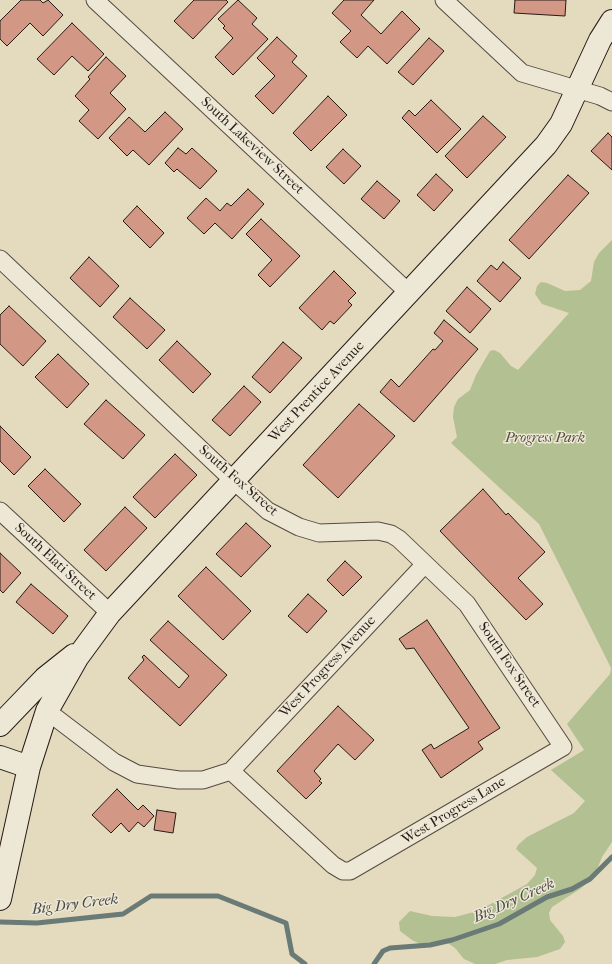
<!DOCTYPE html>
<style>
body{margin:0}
canvas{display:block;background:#e4dabe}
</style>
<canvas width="612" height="964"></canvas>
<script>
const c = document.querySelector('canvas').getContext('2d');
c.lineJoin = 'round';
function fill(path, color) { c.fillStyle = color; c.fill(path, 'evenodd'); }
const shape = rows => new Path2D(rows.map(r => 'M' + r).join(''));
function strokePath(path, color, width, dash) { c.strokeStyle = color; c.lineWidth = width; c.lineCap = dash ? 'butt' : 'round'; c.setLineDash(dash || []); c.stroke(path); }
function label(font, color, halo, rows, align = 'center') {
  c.font = font + ' "IM FELL French Canon",serif'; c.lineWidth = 3; c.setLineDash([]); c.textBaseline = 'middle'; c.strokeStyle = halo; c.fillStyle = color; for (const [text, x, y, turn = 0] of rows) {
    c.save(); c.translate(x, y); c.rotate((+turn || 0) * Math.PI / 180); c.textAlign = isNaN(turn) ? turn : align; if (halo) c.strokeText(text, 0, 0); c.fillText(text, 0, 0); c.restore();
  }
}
const green = shape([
 [612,240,612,842,602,857,594,877,580,889,552,907,549,913,550,920,563,936,565,942,560,949,537,957,507,960,495,964,475,964,464,959,455,948,445,941,420,944,412,940,400,931,399,922,410,911,432,916,455,917,478,911,527,884,535,875,537,868,516,849,518,845,527,837,574,813,585,801,551,770,584,750,567,724,610,674,611,668,539,524,451,443,457,437,453,417,454,407,458,399,470,390,476,375,490,351,494,350,500,353,511,366,518,370,569,313,542,304,535,294,537,286,541,282,547,283,565,291,580,290,591,281,594,262,599,253]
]);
const stream = shape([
 [0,922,37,923,123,914,151,896,218,896,286,923,292,954,305,964],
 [374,964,383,951,390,948,430,945,452,940,499,924,547,897,572,889,590,879,612,857]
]);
const building = shape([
 [21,0,40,0,43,3,48,0,63,15,43,36,30,23,7,46,0,39,0,21,21,0],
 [194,0,226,0,228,2,193,39,174,21,194,0],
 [238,0,257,18,252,24,268,39,233,75,215,57,233,38,223,28,225,26,218,19,238,0],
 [344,0,374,0,361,15,381,34,402,11,420,29,387,64,368,46,357,58,340,42,351,31,332,13,344,0],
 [515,0,566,0,565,16,514,13,515,0],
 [72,23,104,54,88,71,72,56,54,75,37,59,72,23],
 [277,37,297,56,292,62,307,76,273,114,255,96,275,76,257,58,277,37],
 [429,38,444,51,413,85,398,72,429,38],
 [106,57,126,76,110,93,126,109,98,139,79,121,89,110,75,96,90,79,88,77,106,57],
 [328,96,347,115,311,151,293,133,328,96],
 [431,100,461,129,437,153,402,118,409,110,415,116,431,100],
 [165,112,183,129,149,165,133,150,127,156,109,138,129,117,145,132,165,112],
 [483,116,506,137,467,178,445,156,483,116],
 [608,133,612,137,612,170,591,151,608,133],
 [178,148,186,154,192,148,217,171,200,189,177,169,174,172,165,163,178,148],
 [343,149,361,166,344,184,326,167,343,149],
 [436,174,453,190,434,211,417,195,436,174],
 [568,175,589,193,529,259,509,240,568,175],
 [377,181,400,201,384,219,361,199,377,181],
 [248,189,264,204,232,239,215,223,204,234,187,218,206,198,220,211,227,203,231,206,248,189],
 [137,206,164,233,150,248,123,221,137,206],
 [261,219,300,256,270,287,258,275,272,260,246,234,261,219],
 [89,257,119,286,100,307,70,278,89,257],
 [503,262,521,278,500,302,477,281,491,265,497,270,503,262],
 [334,271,356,293,348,301,352,305,334,324,330,321,322,330,299,308,334,271],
 [467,287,491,309,470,333,446,311,467,287],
 [130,298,165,330,147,349,113,317,130,298],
 [9,306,46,341,23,366,0,344,0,315,9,306],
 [444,320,478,349,414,422,380,392,391,379,399,387,433,349,435,350,443,341,434,333,444,320],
 [177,341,211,374,193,393,159,360,177,341],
 [283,342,302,358,270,393,252,377,283,342],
 [58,354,89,384,67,408,35,377,58,354],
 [244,386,261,402,230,436,212,420,244,386],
 [106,400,145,435,123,459,84,424,106,400],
 [359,404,395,436,338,498,303,465,359,404],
 [0,426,31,457,14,475,0,461,0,426],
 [175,454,197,475,155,518,133,497,175,454],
 [45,469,81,504,64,522,28,486,45,469],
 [483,489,506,515,508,513,545,552,518,578,543,604,526,620,440,531,483,489],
 [125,507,147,528,106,571,84,550,125,507],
 [246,523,271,546,241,577,216,554,246,523],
 [0,553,21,573,3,593,0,590,0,553],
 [345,561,362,577,343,596,327,580,345,561],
 [206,567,251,611,223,640,178,596,206,567],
 [31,584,68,616,53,634,16,602,31,584],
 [308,594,327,611,307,633,288,616,308,594],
 [427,620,500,728,478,742,483,749,441,778,422,750,431,744,434,749,469,728,414,648,406,649,399,639,427,620],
 [168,621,227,675,180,726,128,678,144,660,142,657,144,655,179,688,189,676,150,640,168,621],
 [338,706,374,740,355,760,338,744,314,771,321,779,319,781,322,783,306,799,277,771,338,706],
 [117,789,138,810,143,805,154,816,144,827,138,822,129,832,121,823,111,833,92,815,117,789],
 [157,810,176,813,173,833,154,830,157,810]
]);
const street = shape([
 [95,0,409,293],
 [444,0,522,73,600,96,612,102],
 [0,259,234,481,268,511,299,527,319,533,378,531,391,534,399,539,467,604,563,747,350,871,343,871,333,865,231,771],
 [0,511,110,613],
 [47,711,114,762,137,774,179,780,203,780,231,771,425,564]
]);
const secondary = shape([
 [0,725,45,678,74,655],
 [0,757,29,767],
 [0,899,29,767,47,711,77,658,110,613,546,145,561,124,600,40,612,21]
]);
const streetNames = [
 ["South Lakeview Street",252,146,43],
 ["West Prentice Avenue",317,392,-47],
 ["South Fox Street",238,481,41],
 ["South Elati Street",55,562,43],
 ["South Fox Street",509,665,56],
 ["West Progress Avenue",328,667,-47],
 ["West Progress Lane",454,811,-31]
];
const parkNames = [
 ["Progress Park",545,439]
];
const waterNames = [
 ["Big Dry Creek",514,901,-24],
 ["Big Dry Creek",75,905,-7]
];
fill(green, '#b3c092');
strokePath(stream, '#6a7a77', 5);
fill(building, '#d39785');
strokePath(building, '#271b16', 1);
strokePath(street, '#564b40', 19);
strokePath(secondary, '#271b16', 24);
strokePath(street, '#ede7d5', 17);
strokePath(secondary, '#ede7d5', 22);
label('14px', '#271b16', '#ede7d5', streetNames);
label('italic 14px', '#514d3b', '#ede7d5', parkNames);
label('italic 15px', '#484b46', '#ede7d5', waterNames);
</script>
